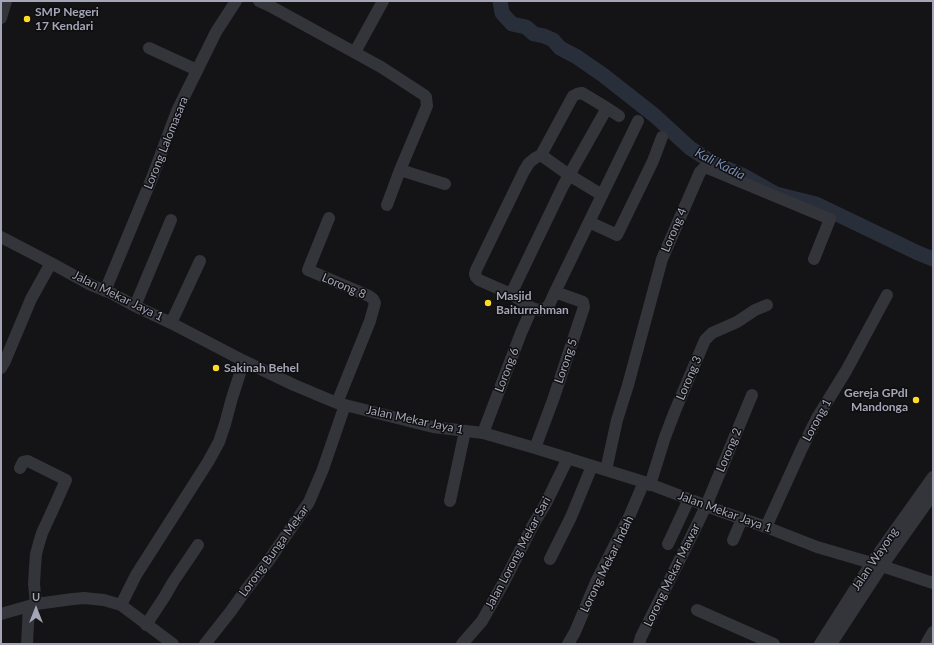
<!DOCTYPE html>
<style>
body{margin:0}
#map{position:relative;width:934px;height:645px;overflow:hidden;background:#141315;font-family:Lato,sans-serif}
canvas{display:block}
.frame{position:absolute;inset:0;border:2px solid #a4a6b7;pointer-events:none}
.north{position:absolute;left:16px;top:589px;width:40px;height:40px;-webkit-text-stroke:3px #0f0e10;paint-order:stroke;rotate:0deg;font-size:11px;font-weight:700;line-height:16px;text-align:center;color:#a4a6b7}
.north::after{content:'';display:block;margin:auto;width:14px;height:18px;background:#a4a6b7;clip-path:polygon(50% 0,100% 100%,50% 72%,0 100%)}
</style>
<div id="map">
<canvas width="934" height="645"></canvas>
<div class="frame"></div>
<div class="north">U</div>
</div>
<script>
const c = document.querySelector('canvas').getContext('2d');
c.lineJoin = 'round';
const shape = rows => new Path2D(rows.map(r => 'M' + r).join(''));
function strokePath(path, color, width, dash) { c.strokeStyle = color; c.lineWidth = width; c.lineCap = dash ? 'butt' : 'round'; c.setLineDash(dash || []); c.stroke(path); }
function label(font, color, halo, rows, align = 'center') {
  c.font = font + ' Lato,sans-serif'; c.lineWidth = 3; c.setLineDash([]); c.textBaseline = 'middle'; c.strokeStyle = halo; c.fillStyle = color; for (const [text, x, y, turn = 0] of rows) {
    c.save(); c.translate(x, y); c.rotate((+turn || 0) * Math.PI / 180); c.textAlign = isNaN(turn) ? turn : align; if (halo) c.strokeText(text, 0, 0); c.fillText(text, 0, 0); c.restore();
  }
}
const river = shape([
 [500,1,502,13,512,24,526,27,534,34,544,36,553,40,560,48,577,57,603,75,654,115,690,148,713,163,744,176,776,194,816,204,918,253,933,259]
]);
const minor = shape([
 [259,1,270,6,381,67,424,95,426,97,427,106,400,170,387,205],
 [1,18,6,1],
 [149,48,197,70],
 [355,52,383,1],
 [619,116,607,108,582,93,577,94,573,96,541,155,535,158,529,163,524,171,476,270,475,274,476,277,479,280,511,294,532,308,539,310,545,309,549,305,555,292,638,121],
 [541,155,569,175,602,195],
 [400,170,445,184],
 [329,218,308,270,369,296,373,299,375,303,370,321,337,403],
 [589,222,617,235,653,161,662,137],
 [1,237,51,263,91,285,111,293,135,306,171,323,244,361,294,385,337,403,433,427,483,433,535,448,644,482,689,499,717,510,766,527,817,547,882,566,933,583],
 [105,291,152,178,177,111,216,32,236,1],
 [511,294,563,186,607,108],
 [135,306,171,220],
 [171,323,200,261],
 [1,368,5,361,31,299,51,263],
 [483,433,521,333,532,308],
 [535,448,553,400,584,307,583,302,555,292],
 [20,468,23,462,28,461,66,480,54,507,42,533,39,543,36,554,35,567,34,584,36,604],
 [606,470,617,420,628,385,662,259,700,172,705,167,830,219,814,259],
 [650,485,665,437,675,411,705,340,712,333,737,322,755,310,767,305],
 [450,501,465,431],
 [766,527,802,448,817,418,846,371,887,295],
 [733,540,742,519],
 [668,544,689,499],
 [550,559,571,517,592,466],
 [121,605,136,575,208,462,219,442,225,424,232,398,244,361],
 [697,610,774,644],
 [1,614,36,604,73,599,84,598,104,600,121,605,173,644],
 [146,625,165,596,173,582,198,545],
 [27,644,29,606],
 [205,644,231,611,245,591,267,563,309,502,323,469,345,405],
 [462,644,482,621,504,582,533,525,546,503,568,458],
 [568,644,575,632,596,582,629,517,644,482],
 [639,644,641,637,689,541,706,506,752,395],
 [820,644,871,564,933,477],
 [831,644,882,566,933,494],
 [926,644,933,632]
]);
const markers = [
 [27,19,4,"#fddc24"],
 [488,303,4,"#fddc24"],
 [216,368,4,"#fddc24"],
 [916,400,4,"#fddc24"]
];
const poiNames = [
 ["SMP Negeri",35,12],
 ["17 Kendari",35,26],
 ["Masjid",496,296],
 ["Baiturrahman",496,310],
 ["Sakinah Behel",224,368],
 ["Gereja GPdI",908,393,"right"],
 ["Mandonga",908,407,"right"]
];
const streetNames = [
 ["Lorong Lalomasara",166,143,-68],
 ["Lorong 4",674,230,-67],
 ["Lorong 8",344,286,23],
 ["Jalan Mekar Jaya 1",118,296,26],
 ["Lorong 5",566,361,-71],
 ["Lorong 6",507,370,-69],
 ["Lorong 3",689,378,-67],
 ["Jalan Mekar Jaya 1",415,420,12],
 ["Lorong 1",817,420,-61],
 ["Lorong 2",729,450,-67],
 ["Jalan Mekar Jaya 1",725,512,20],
 ["Lorong Bunga Mekar",274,551,-54],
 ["Jalan Lorong Mekar Sari",518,553,-62],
 ["Jalan Wayong",875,559,-56],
 ["Lorong Mekar Indah",607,564,-64],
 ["Lorong Mekar Mawar",672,575,-64]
];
const waterNames = [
 ["Kali Kadia",720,164,27]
];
strokePath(river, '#292f3a', 15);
strokePath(minor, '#34343b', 12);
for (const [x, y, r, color] of markers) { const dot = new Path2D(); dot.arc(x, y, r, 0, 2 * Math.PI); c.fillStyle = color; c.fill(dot); strokePath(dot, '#0f0e10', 1.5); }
label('bold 12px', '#a4a6b7', '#0f0e10', poiNames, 'left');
label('12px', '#a4a6b7', '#0f0e10', streetNames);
label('italic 13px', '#798db4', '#0f0e10', waterNames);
</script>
